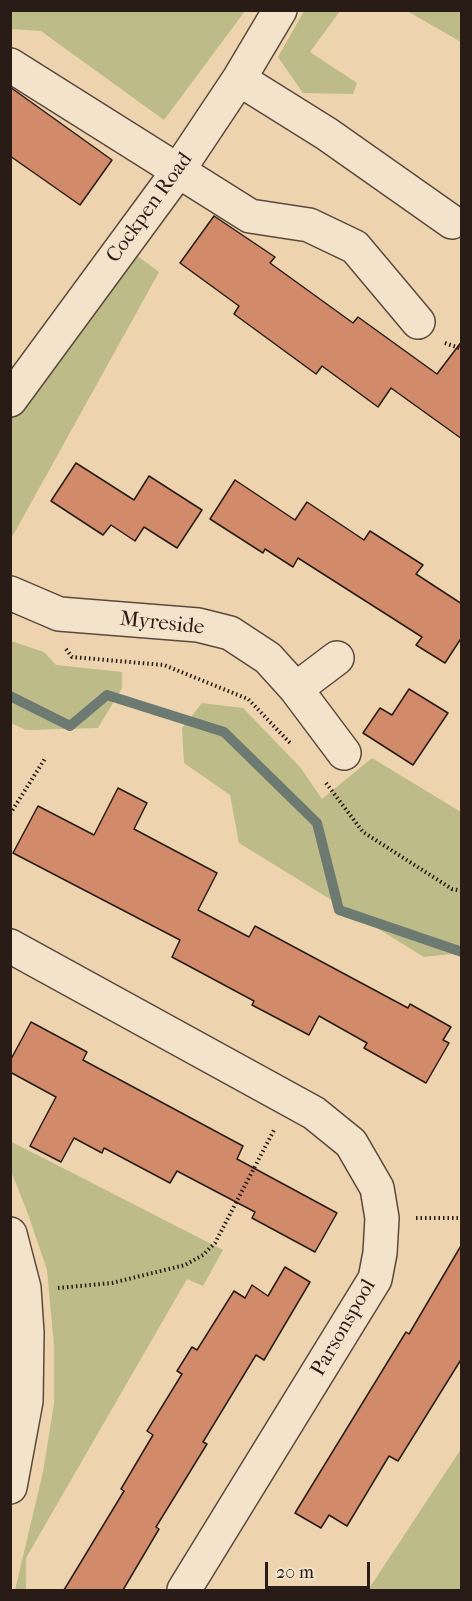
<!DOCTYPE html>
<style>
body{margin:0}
#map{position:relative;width:472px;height:1601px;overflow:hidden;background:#edd4af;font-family:"IM FELL French Canon",serif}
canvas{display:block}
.frame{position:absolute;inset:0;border:12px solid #291c17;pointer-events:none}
.scale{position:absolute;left:265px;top:1562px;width:105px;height:27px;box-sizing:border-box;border:3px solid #291c17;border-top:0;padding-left:8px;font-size:18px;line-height:21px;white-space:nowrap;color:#291c17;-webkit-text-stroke:4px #f3e3cb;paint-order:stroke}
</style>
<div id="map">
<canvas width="472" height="1601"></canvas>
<div class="frame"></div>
<div class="scale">20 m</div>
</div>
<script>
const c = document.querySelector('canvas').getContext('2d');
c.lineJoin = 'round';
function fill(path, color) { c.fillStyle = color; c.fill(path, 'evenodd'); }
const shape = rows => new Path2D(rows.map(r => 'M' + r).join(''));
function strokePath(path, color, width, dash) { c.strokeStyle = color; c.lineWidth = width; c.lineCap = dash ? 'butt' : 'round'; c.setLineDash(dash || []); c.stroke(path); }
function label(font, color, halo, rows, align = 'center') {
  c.font = font + ' "IM FELL French Canon",serif'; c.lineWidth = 6; c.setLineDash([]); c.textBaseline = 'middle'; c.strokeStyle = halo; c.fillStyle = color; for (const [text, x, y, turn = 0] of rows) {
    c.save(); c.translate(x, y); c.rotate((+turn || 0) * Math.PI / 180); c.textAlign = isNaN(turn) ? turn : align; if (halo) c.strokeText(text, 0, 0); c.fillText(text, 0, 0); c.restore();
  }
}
const green = shape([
 [10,11,11,10,245,11,164,120,41,31,11,29],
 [304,11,340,11,310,52,357,83,353,94,303,93,278,57],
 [407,11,461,11,461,42],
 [128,249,159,272,11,539,11,412],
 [11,641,44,652,56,665,122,672,122,688,98,728,26,730,11,723],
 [202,703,243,708,300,767,322,799,372,758,461,812,461,953,424,957,239,843,230,795,184,763,182,728],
 [10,1141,223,1250,203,1286,187,1279,26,1558,26,1590,15,1590,43,1472,54,1404,54,1346,47,1270,28,1214,11,1171],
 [461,1449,461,1590,368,1590]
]);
const stream = shape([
 [10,696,70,726,107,695,224,732,317,823,339,910,462,952]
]);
const building = shape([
 [10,87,112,160,80,205,10,156,10,87],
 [214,216,275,257,270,263,353,323,358,317,437,374,462,341,462,439,391,388,378,407,322,366,316,374,234,314,239,306,180,263,214,216],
 [76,463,134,500,149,476,202,510,177,548,144,527,135,541,111,525,103,535,51,501,76,463],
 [235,480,295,520,307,502,364,540,370,531,423,565,416,574,462,604,462,637,445,663,416,645,422,637,298,558,293,567,265,549,263,553,210,519,235,480],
 [409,689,448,713,413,765,363,733,380,708,392,715,409,689],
 [118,788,147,803,134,829,217,873,198,910,249,937,255,926,408,1008,410,1004,451,1027,443,1040,449,1043,426,1083,364,1048,367,1043,319,1016,309,1035,252,1005,254,1001,172,957,180,940,13,853,38,806,94,835,118,788],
 [31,1022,87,1052,83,1060,243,1146,237,1159,337,1213,315,1252,252,1218,255,1212,177,1171,170,1183,104,1148,102,1153,74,1138,61,1162,30,1146,56,1097,10,1072,10,1061,31,1022],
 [462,1244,462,1358,398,1461,389,1456,347,1526,329,1515,321,1528,295,1513,406,1332,409,1334,462,1244],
 [285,1267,310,1282,264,1360,256,1355,203,1442,207,1444,156,1527,159,1529,123,1590,64,1590,124,1491,121,1489,153,1435,147,1431,182,1374,177,1371,192,1347,197,1350,234,1291,245,1298,252,1285,268,1296,285,1267]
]);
const path = shape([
 [445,343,462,349],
 [66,649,72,657,164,665,248,699,291,744],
 [326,783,363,832,452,889,462,891],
 [10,814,46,757],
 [416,1218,462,1218],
 [58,1288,112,1283,185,1265,203,1255,215,1243,274,1130]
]);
const minor = shape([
 [10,65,250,216,309,225,355,247,418,322],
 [239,79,327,134,452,222],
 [10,400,171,181,239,79,280,10],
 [10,593,59,614,198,625,230,633,268,658,296,689,344,753],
 [296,689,337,658],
 [10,946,314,1113,351,1143,377,1188,382,1218,380,1253,375,1279,184,1590],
 [10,1234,24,1288,27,1333,26,1401,10,1487]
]);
const streetNames = [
 ["Cockpen Road",150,208,-54],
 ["Myreside",162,624,6],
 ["Parsonspool",344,1328,-60]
];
fill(green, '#bdbb87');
strokePath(stream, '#6c7a72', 10);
fill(building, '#d18a6a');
strokePath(building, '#291c17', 1.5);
strokePath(minor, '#5a4a3d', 36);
strokePath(path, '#291c17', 4, [1.5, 3]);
strokePath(minor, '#f3e3cb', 33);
label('21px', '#291c17', '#f3e3cb', streetNames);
</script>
